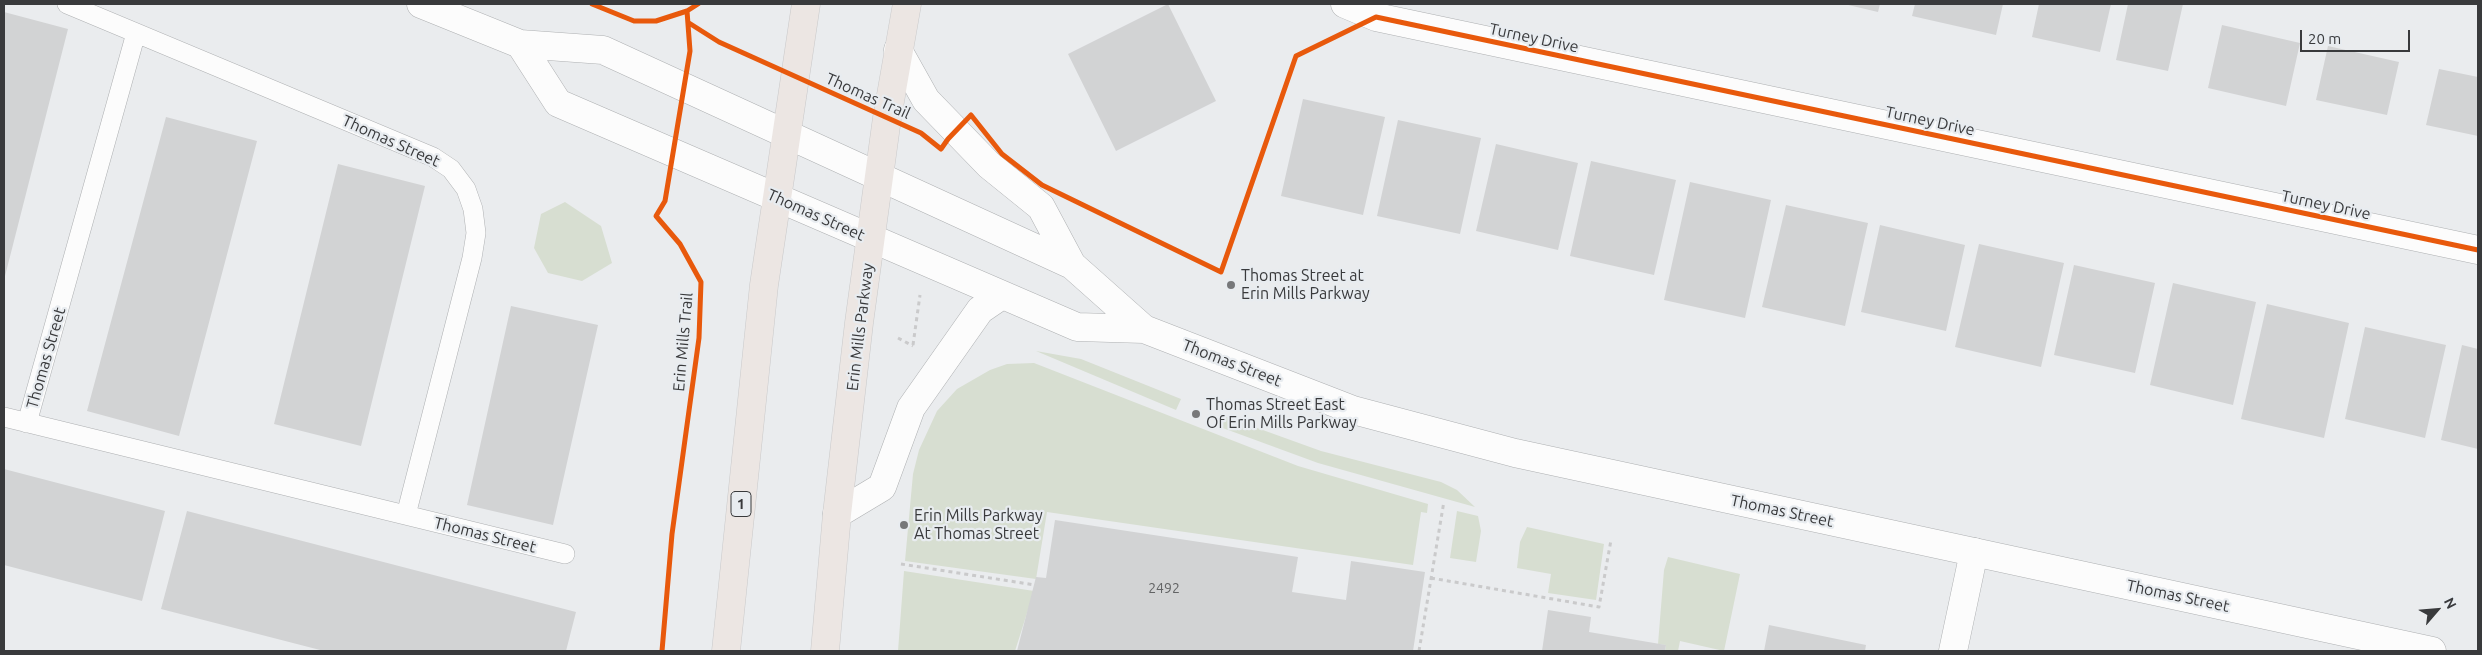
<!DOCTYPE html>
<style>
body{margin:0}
#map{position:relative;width:2482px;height:655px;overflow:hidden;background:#eaecee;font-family:Ubuntu,sans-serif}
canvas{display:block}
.frame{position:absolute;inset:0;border:5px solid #393a3c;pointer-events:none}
.north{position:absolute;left:2412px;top:585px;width:50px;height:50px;-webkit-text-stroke:4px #e8ecf0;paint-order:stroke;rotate:63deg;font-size:14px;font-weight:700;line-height:20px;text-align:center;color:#393a3c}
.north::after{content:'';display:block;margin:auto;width:18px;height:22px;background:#393a3c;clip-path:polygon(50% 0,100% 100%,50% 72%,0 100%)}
.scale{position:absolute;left:2300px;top:30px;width:110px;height:22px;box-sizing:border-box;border:2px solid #393a3c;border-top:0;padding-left:6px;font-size:15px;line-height:18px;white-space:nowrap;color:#393a3c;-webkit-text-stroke:4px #e8ecf0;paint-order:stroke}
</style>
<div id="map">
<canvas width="2482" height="655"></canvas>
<div class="frame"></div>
<div class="north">N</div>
<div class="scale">20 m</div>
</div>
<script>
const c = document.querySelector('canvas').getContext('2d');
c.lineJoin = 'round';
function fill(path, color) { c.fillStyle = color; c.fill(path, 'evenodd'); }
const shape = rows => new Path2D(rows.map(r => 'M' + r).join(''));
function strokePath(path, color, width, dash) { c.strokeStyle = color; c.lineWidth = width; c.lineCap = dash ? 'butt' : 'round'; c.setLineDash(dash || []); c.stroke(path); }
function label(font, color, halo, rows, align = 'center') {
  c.font = font + ' Ubuntu,sans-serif'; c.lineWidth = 4.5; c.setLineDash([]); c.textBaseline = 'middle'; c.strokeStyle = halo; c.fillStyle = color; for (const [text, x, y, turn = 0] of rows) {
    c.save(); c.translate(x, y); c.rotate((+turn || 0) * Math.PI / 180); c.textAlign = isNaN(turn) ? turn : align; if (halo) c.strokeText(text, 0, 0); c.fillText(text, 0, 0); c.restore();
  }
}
const green = shape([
 [565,202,601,226,612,263,582,281,548,273,534,248,541,214],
 [1036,351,1081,359,1181,399,1176,410],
 [1034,363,1298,466,1428,504,1427,513,1421,512,1413,565,1047,512,1036,579,905,561,913,474,919,450,937,411,957,389,990,370,1007,364],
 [1224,416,1321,451,1441,482,1457,490,1475,507,1318,463,1220,427],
 [1457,511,1478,516,1481,531,1476,562,1450,558],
 [1527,527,1604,544,1596,600,1548,593,1551,574,1517,568,1520,542],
 [1668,557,1740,574,1724,651,1680,641,1678,651,1665,651,1666,645,1658,644,1664,570],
 [904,571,1034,591,1015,651,898,651]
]);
const building = shape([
 [1168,4,1216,101,1116,151,1068,54],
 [1844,4,1880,4,1878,12],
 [1915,4,2003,4,1996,35,1912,16],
 [2039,4,2111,4,2100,52,2032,37],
 [2128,4,2183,4,2168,71,2116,60],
 [4,12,68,29,4,280],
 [2222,25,2300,43,2286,106,2208,88],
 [2328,46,2399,62,2387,115,2316,100],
 [2439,69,2478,77,2478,136,2426,125],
 [1303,99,1385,117,1363,215,1281,196],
 [166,117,257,141,179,436,87,411],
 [1398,120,1481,138,1460,234,1377,216],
 [1496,144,1578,163,1558,250,1476,231],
 [1591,161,1676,180,1654,275,1570,256],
 [338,164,425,186,361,446,274,424],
 [1690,182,1771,200,1745,318,1664,300],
 [1786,205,1868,223,1845,326,1762,307],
 [1880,225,1965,245,1946,331,1861,312],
 [1979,244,2064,263,2041,367,1955,347],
 [2074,265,2155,283,2135,373,2054,355],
 [2173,283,2256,302,2233,405,2150,385],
 [2267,304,2349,323,2324,438,2241,419],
 [511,306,598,325,553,525,467,505],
 [2365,327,2446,345,2425,438,2345,419],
 [2462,345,2478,349,2478,449,2441,440],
 [4,469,165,511,142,601,4,565],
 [187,511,576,612,566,651,324,651,161,609],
 [1055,520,1298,557,1292,592,1346,600,1351,561,1425,572,1413,651,1017,651,1036,577,1046,578],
 [1548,610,1591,617,1589,632,1666,645,1665,651,1542,651],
 [1769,625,1866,645,1865,651,1764,651]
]);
const path = shape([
 [1221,272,1296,56,1337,36],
 [898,338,913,346],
 [913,345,920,295],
 [901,564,1035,585],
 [1431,578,1599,607,1611,540],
 [1419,651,1444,501]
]);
const service = shape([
 [67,4,433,157,451,169,466,189,473,209,476,233,472,258,406,515],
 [4,417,565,554],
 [27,423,136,33]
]);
const minor = shape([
 [1345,4,1376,17,2478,250],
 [1953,651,1974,552]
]);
const tertiary = shape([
 [421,4,520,44,603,50,1072,265,1144,329,1353,410,1515,453,2432,651],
 [520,44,558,103,1077,327,1144,329],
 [898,50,926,100,989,165,1041,207,1072,265],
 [837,514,882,487,911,408,980,310,1002,295]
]);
const primary = shape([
 [726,651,764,285,806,4],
 [825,651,837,514,859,323,887,118,907,4]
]);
const cycleway = shape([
 [592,4,634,21,656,21,687,11,698,4],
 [689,23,719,42,921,133,941,149,948,139,971,115,1002,154,1042,185,1221,272,1296,56,1376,17,2478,250],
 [662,651,672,534,699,338,701,282,680,244,656,216,665,201,690,51,687,11]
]);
const markers = [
 [1231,285,5,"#77787a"],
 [1196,414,5,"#77787a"],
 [904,525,5,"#77787a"]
];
const numberNames = [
 ["2492",1164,588]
];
const shields = [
 [741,504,20]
];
const shieldNames = [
 ["1",741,504]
];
const streetNames = [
 ["Turney Drive",1534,38,12],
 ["Thomas Trail",868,96,24],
 ["Turney Drive",1930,121,12],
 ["Thomas Street",391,141,24],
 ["Turney Drive",2326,205,12],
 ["Thomas Street",816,215,24],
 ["Erin Mills Parkway",860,327,-83],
 ["Erin Mills Trail",683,342,-85],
 ["Thomas Street",46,358,-74],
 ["Thomas Street",1232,363,21],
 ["Thomas Street",1782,511,12],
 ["Thomas Street",485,535,14],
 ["Thomas Street",2178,596,12]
];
const poiNames = [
 ["Thomas Street at",1241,276],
 ["Erin Mills Parkway",1241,294],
 ["Thomas Street East",1206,405],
 ["Of Erin Mills Parkway",1206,423],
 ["Erin Mills Parkway",914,516],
 ["At Thomas Street",914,534]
];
fill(green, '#d7ded1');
fill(building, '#d2d3d4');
strokePath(service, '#aeb0b2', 20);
strokePath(minor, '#aeb0b2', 29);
strokePath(tertiary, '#aeb0b2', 29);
strokePath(primary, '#c9c9ca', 29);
strokePath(path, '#cacacb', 3, [4, 4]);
strokePath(service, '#fcfcfc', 19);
strokePath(minor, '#fcfcfc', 28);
strokePath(tertiary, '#fcfcfc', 28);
strokePath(primary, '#ece6e3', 28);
strokePath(cycleway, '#e8590c', 5);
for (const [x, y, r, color] of markers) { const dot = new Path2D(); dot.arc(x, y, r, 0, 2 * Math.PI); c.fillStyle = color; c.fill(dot); strokePath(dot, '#e8ecf0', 2); }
label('14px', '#626364', null, numberNames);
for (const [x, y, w] of shields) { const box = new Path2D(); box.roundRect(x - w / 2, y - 12.5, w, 25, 4); c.fillStyle = '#e8ecf0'; c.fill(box); strokePath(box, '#393a3c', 1); }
label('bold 15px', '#393a3c', null, shieldNames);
label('16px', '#393a3c', '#e8ecf0', streetNames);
label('16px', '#393a3c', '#e8ecf0', poiNames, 'left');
</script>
